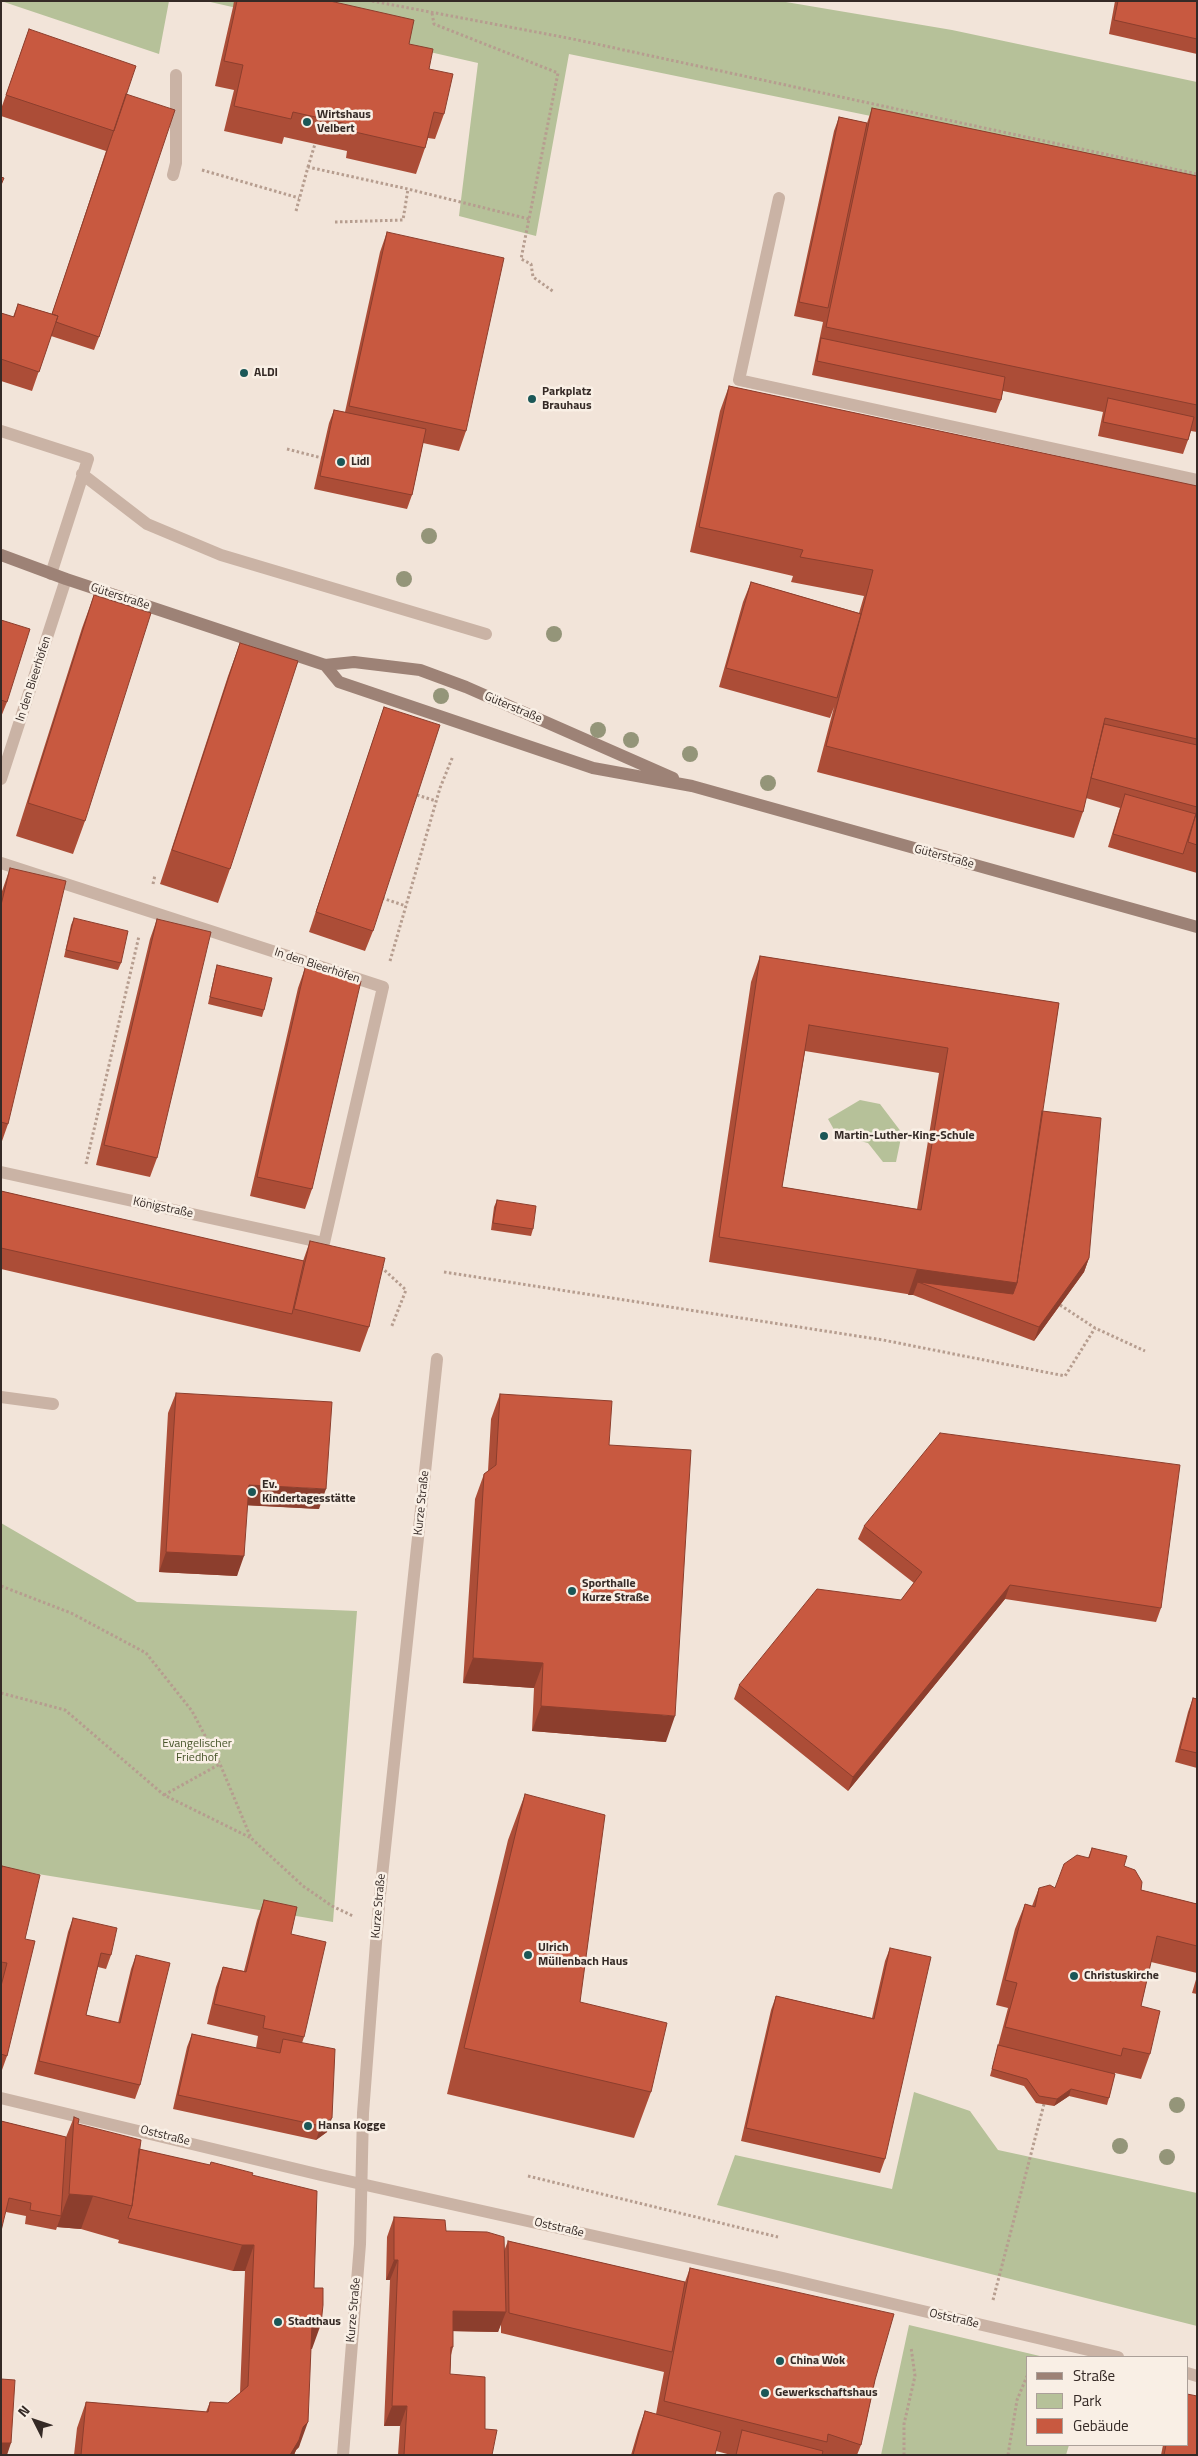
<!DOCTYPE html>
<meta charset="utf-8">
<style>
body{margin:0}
#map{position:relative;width:1198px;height:2456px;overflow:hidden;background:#f2e4d9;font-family:"Titillium Web",sans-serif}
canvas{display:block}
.frame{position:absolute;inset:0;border:2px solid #352a26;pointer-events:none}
.legend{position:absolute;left:1026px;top:2356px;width:162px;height:90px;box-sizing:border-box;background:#f9efe5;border:1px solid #aba099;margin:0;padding:6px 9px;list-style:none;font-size:15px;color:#352a26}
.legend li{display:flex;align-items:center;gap:10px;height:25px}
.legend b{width:25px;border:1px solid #aba099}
.north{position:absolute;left:10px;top:2396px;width:50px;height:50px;-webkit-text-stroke:4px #f9efe5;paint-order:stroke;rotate:311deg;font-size:14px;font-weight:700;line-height:20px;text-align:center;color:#352a26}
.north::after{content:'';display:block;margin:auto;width:18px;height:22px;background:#352a26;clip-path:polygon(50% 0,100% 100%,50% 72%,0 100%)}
</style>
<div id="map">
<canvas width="1198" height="2456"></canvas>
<div class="frame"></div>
<ul class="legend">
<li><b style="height:6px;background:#9d8276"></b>Straße</li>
<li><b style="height:14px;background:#b6c199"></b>Park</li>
<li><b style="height:14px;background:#c85940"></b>Gebäude</li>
</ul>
<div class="north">N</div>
</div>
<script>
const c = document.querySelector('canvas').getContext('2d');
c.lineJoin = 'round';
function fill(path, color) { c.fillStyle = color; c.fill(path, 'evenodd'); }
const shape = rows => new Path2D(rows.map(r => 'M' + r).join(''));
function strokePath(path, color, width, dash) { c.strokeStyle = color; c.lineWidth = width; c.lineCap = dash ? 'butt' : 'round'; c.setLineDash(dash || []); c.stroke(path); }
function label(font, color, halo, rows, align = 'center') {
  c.font = font + ' "Titillium Web",sans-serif'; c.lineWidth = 5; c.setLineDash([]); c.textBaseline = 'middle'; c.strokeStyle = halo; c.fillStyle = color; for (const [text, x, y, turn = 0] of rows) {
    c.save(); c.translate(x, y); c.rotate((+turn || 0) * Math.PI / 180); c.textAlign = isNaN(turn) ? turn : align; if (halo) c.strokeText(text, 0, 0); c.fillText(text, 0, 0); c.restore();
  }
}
const green = shape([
 [1,1,169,1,159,54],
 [206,1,780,1,952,30,1197,82,1197,183,569,54,536,236,459,216,478,63],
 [860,1100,880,1104,902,1133,896,1162,883,1162,868,1143,837,1135,828,1119],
 [1,1523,137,1602,357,1611,333,1922,1,1868],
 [914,2092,970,2111,998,2150,1197,2193,1197,2326,717,2205,735,2155,892,2189],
 [909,2325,1044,2357,1027,2357,1027,2445,1069,2445,1066,2455,881,2455]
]);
const path = shape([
 [372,1,573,39,1197,174],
 [432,13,434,24,558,73,521,259,531,264,533,277,554,292],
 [308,167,315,144],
 [202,170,299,198],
 [296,211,308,167,408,189,529,219],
 [335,222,403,220,408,189],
 [287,449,322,458],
 [417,795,436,801],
 [153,884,155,875],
 [382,898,406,906],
 [390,961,440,788,453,756],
 [86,1164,139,936],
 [381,1267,406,1290,391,1328],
 [444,1272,883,1340,1065,1376,1095,1328],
 [1060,1305,1095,1328,1145,1351],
 [1,1586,71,1613,146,1653,192,1711,220,1764,251,1838,303,1886,332,1906,353,1916],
 [1,1693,65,1710,164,1795,251,1838],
 [164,1795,220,1764],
 [528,2176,778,2237],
 [993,2300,1044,2104],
 [904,2455,904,2424,915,2376,911,2347],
 [1008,2455,1017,2400,1027,2376]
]);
const service = shape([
 [173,175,176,163,176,75],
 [779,198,739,380,1197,480],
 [1,431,88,459,51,574],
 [82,474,147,524,221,555,486,634],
 [1,1397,53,1404]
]);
const minor = shape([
 [1,779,66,579],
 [1,863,383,987,324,1243,1,1172],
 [343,2455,360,2244,363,2113,379,1904,437,1359]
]);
const tertiary = shape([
 [1,2098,321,2175,783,2278,1118,2357],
 [1187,2373,1197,2376]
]);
const secondary = shape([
 [1,555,66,579,325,665,354,662,420,670,466,687,673,778],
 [325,665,339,682,593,768,692,786,1197,927]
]);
const trees = [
 [429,536],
 [404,579],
 [554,634],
 [441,696],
 [598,730],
 [631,740],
 [690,754],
 [768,783],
 [1177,2105],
 [1120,2146],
 [1167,2157]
];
const wall = shape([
 [234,1,330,1,409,44,429,69,444,114,435,139,428,138,425,148,416,174,346,158,347,151,284,137,282,144,224,131,234,90,215,86,233,7],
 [1115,1,1197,1,1197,54,1109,34],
 [29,29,126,94,99,337,94,350,51,336,32,391,1,381,1,313,13,317,18,304,52,314,106,151,1,116,1,109],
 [872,108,1197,176,1197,432,1191,431,1188,440,1183,454,1098,436,1103,412,1003,391,1001,400,996,413,812,375,823,322,794,316,834,131,839,117,867,123],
 [387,232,466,431,459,451,423,443,412,495,407,509,314,489,329,423,334,410,345,412,380,252],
 [729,386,1197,486,1197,873,1108,847,1120,808,1086,798,1083,812,1074,838,817,772,834,707,830,718,719,687,743,602,751,582,859,613,864,596,791,582,793,576,690,552,720,411],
 [94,595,85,821,73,854,16,836,82,628],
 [1,620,7,702,1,717],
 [240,643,230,869,218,903,160,884,228,676],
 [384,707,373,931,365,951,309,932],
 [10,868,8,1124,1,1144,1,894],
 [74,918,121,963,118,970,64,957,71,925],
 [157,919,157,1158,150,1177,96,1165,150,939],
 [760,956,1059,1003,1042,1111,1089,1258,1084,1272,1034,1341,913,1295,709,1262,751,982],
 [805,1051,939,1073,917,1209,782,1187],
 [217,965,264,1010,262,1017,208,1004,215,972],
 [305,968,312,1189,305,1209,250,1196,298,988],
 [1,1191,303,1261,310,1241,369,1327,360,1352,1,1269],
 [497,1200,533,1229,531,1236,491,1230,494,1207],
 [176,1393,319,1509,247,1505,237,1576,159,1572,168,1413],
 [500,1394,609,1445,666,1742,532,1731,534,1688,463,1683,475,1499,484,1474,488,1471,491,1419],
 [864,1526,1161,1608,1156,1622,1005,1599,848,1791,734,1699,739,1685,901,1600,914,1583,858,1539],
 [1193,1698,1197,1699,1197,1768,1175,1762,1188,1712],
 [525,1794,580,2002,651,2092,634,2138,447,2094,508,1840],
 [1092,1848,1124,1866,1141,1890,1197,1904,1197,1973,1151,1962,1141,2006,1150,2054,1141,2079,1115,2073,1109,2098,1107,2105,1069,2096,1054,2106,1036,2103,1024,2086,990,2076,1008,2008,996,2005,1015,1929,1025,1904,1032,1906,1039,1888,1055,1888,1088,1858],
 [2,1866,25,1939,7,2056,2,2070,1,2069,1,1870],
 [264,1900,291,1934,304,2037,302,2043,327,2132,316,2140,173,2109,187,2047,192,2034,256,2048,258,2036,207,2024,216,1987,223,1967,244,1971,257,1920],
 [73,1918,111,1955,106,1969,98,1967,86,2015,118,2023,131,1969,136,1955,140,2085,135,2099,34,2074,68,1932],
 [890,1948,885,2159,880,2173,741,2141,771,2010,776,1996,872,2018,885,1961],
 [1197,1976,1197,1994,1192,1993],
 [74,2117,78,2124,139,2149,252,2175,312,2349,311,2349,299,2447,296,2450,294,2455,74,2455,77,2428,86,2402,206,2412,210,2402,228,2403,240,2393,245,2271,233,2271,118,2243,119,2240,81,2229,57,2227,56,2230,25,2224,26,2216,6,2212,1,2121,66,2137],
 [394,2217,446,2231,504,2251,508,2241,685,2282,690,2268,875,2380,861,2445,857,2455,731,2455,716,2451,715,2455,631,2455,638,2431,645,2411,656,2414,664,2372,501,2333,501,2323,498,2332,453,2331,453,2347,451,2355,450,2374,485,2429,492,2455,398,2455,400,2426,384,2426,390,2280,386,2280,387,2237],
 [1163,2445,1187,2445,1197,2455,1161,2455]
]);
const shadedWall = shape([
 [1089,1258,1084,1272,1034,1341,1039,1327],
 [917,1269,1017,1283,1008,1308,918,1282,913,1295,908,1295],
 [249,1485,326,1489,319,1509,241,1505],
 [166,1552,244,1556,237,1576,159,1572],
 [1010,1585,1005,1599,848,1791,853,1777],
 [473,1658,543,1663,534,1688,463,1683],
 [541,1706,675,1716,666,1742,532,1731],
 [1071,2089,1069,2096,1054,2106,1057,2099],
 [332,2118,327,2132,316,2140,321,2126],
 [69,2194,93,2196,81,2229,57,2227],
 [242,2245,254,2245,245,2271,233,2271],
 [394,2260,398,2260,390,2280,386,2280],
 [453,2311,506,2312,498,2332,446,2331],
 [312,2323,321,2324,312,2349,303,2348],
 [392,2406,407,2406,400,2426,384,2426],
 [308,2422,299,2447,296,2450,294,2455,290,2455,303,2427],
 [1,2443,11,2443,7,2455,1,2455]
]);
const building = shape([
 [237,1,330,1,414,20,409,44,433,49,429,69,453,74,444,114,434,112,425,148,355,132,356,126,293,112,291,119,234,106,243,65,224,61,237,1],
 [1118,1,1197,1,1197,39,1114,20,1118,1],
 [29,29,136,66,114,131,6,95,29,29],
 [126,94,175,110,99,337,56,322,58,316,52,314,126,94],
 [872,108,1197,176,1197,405,826,327,872,108],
 [839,117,867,123,828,308,799,302,839,117],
 [1,177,4,178,1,185,1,177],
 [387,232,504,258,466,431,349,406,387,232],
 [18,304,58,316,39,372,1,359,1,313,14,317,18,304],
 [821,338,1005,377,1001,400,817,361,821,338],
 [729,386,1197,486,1197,739,1105,718,1083,812,826,746,873,570,800,557,803,550,699,527,729,386],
 [1108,398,1194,417,1188,440,1103,422,1108,398],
 [334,410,426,429,412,495,320,476,334,410],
 [751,582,861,614,837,698,726,668,751,582],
 [94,595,151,613,85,821,28,803,94,595],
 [1,620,30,629,7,702,1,700,1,620],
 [240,643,298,661,230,869,172,850,240,643],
 [384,707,440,725,373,931,316,912,384,707],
 [1104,724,1197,745,1197,807,1091,778,1104,724],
 [1125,794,1196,814,1183,854,1113,834,1125,794],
 [1197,810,1197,845,1188,842,1197,810],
 [10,868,66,881,8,1124,1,1122,1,905,10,868],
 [74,918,128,931,121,963,66,950,74,918],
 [157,919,211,932,157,1158,104,1145,157,919],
 [760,956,1059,1003,1017,1283,917,1269,719,1237,760,956],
 [809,1025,948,1048,921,1210,782,1187,809,1025],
 [217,965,272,978,264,1010,210,997,217,965],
 [305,968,361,981,312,1189,257,1177,305,968],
 [1042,1111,1101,1118,1089,1258,1039,1327,918,1282,1013,1294,1017,1283,1042,1111],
 [1,1191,304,1261,292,1314,1,1248,1,1191],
 [497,1200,536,1206,533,1229,493,1223,497,1200],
 [310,1241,385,1258,369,1327,294,1309,310,1241],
 [176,1393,332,1402,326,1489,249,1485,244,1556,166,1552,176,1393],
 [500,1394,612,1401,609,1445,691,1450,675,1716,541,1706,543,1663,473,1658,484,1474,496,1465,500,1394],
 [940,1433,1180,1465,1161,1608,1010,1585,853,1777,739,1685,817,1589,901,1600,922,1572,864,1526,940,1433],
 [1193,1698,1197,1699,1197,1753,1180,1749,1193,1698],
 [525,1794,605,1815,580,2002,667,2023,651,2092,464,2048,525,1794],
 [1092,1848,1127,1856,1124,1866,1135,1870,1142,1882,1141,1890,1197,1904,1197,1946,1157,1936,1141,2006,1160,2011,1150,2054,1123,2048,1121,2056,1005,2027,1017,1983,1005,1980,1025,1904,1035,1907,1039,1888,1050,1885,1055,1888,1064,1864,1077,1855,1089,1858,1092,1848],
 [2,1866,40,1875,25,1939,35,1941,7,2056,1,2054,1,1986,7,1963,1,1962,1,1871,2,1866],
 [264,1900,297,1907,291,1934,326,1942,304,2037,263,2028,265,2016,214,2004,223,1967,246,1972,264,1900],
 [73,1918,117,1928,111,1955,101,1953,86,2015,120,2023,136,1955,170,1963,140,2085,39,2061,73,1918],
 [890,1948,931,1957,885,2159,746,2128,776,1996,874,2019,890,1948],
 [192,2034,280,2053,283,2039,335,2049,332,2118,321,2126,178,2095,192,2034],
 [998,2045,1115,2074,1109,2098,1071,2089,1057,2099,1039,2096,1027,2079,992,2069,998,2045],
 [74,2117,79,2119,78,2124,141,2140,132,2206,93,2196,69,2194,74,2117],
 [1,2121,66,2137,61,2216,30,2210,31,2203,9,2198,1,2231,1,2121],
 [139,2149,210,2165,211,2162,253,2173,252,2175,317,2191,314,2288,323,2288,323,2305,321,2324,312,2323,308,2422,303,2427,299,2440,290,2455,81,2455,86,2402,208,2412,210,2402,228,2403,248,2386,254,2245,242,2245,128,2218,132,2206,139,2149],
 [394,2217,445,2220,446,2231,487,2232,504,2237,506,2312,453,2311,453,2347,451,2347,450,2374,485,2377,485,2429,497,2430,492,2455,404,2455,407,2406,392,2406,398,2260,394,2260,394,2217],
 [508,2241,685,2282,672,2352,509,2313,508,2241],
 [690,2268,894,2314,875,2380,861,2445,828,2434,827,2442,664,2401,690,2268],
 [1,2379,15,2380,11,2443,1,2443,1,2379],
 [1187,2394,1197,2396,1197,2455,1164,2455,1166,2445,1187,2445,1187,2394],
 [645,2411,721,2432,715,2455,633,2455,645,2411],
 [742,2430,823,2451,822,2455,736,2455,742,2430]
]);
const markers = [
 [307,122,5,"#1b5757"],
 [244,373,5,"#1b5757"],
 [532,399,5,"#1b5757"],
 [341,462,5,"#1b5757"],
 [824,1136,5,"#1b5757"],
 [252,1492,5,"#1b5757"],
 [572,1591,5,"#1b5757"],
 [528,1955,5,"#1b5757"],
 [1074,1976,5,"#1b5757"],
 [308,2126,5,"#1b5757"],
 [278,2322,5,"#1b5757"],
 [780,2361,5,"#1b5757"],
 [765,2393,5,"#1b5757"]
];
const poiNames = [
 ["Wirtshaus",317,115],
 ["Velbert",317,129],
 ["ALDI",254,373],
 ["Parkplatz",542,392],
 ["Brauhaus",542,406],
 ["Lidl",351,462],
 ["Martin-Luther-King-Schule",834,1136],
 ["Ev.",262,1485],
 ["Kindertagesstätte",262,1499],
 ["Sporthalle",582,1584],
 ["Kurze Straße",582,1598],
 ["Ulrich",538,1948],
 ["Müllenbach Haus",538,1962],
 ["Christuskirche",1084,1976],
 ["Hansa Kogge",318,2126],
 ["Stadthaus",288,2322],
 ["China Wok",790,2361],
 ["Gewerkschaftshaus",775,2393]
];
const streetNames = [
 ["Güterstraße",120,597,18],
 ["In den Bieerhöfen",34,679,-72],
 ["Güterstraße",513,708,23],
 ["Güterstraße",944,857,15],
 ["In den Bieerhöfen",317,966,18],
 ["Königstraße",163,1208,12],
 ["Kurze Straße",422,1503,-84],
 ["Kurze Straße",379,1906,-85],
 ["Oststraße",165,2136,14],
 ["Oststraße",559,2228,13],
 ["Kurze Straße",354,2310,-85],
 ["Oststraße",954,2319,13]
];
const parkNames = [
 ["Evangelischer",197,1744],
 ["Friedhof",197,1758]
];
fill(green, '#b6c199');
strokePath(path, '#b69d8f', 3, [2.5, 2.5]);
strokePath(service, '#cab3a5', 12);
strokePath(minor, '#cab3a5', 12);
strokePath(tertiary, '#cab3a5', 12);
strokePath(secondary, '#9d8276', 12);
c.fillStyle = '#949579';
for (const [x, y] of trees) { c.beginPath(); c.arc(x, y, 8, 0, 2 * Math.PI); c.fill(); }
fill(wall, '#ac4d37');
fill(shadedWall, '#8c3e2d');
fill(building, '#c85940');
strokePath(building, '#8c3e2d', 1);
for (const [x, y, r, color] of markers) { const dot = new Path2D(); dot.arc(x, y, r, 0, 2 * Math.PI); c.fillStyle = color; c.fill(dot); strokePath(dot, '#f9efe5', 2); }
label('bold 12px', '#352a26', '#f9efe5', poiNames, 'left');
label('12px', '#352a26', '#f9efe5', streetNames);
label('12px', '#47542a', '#f9efe5', parkNames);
</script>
